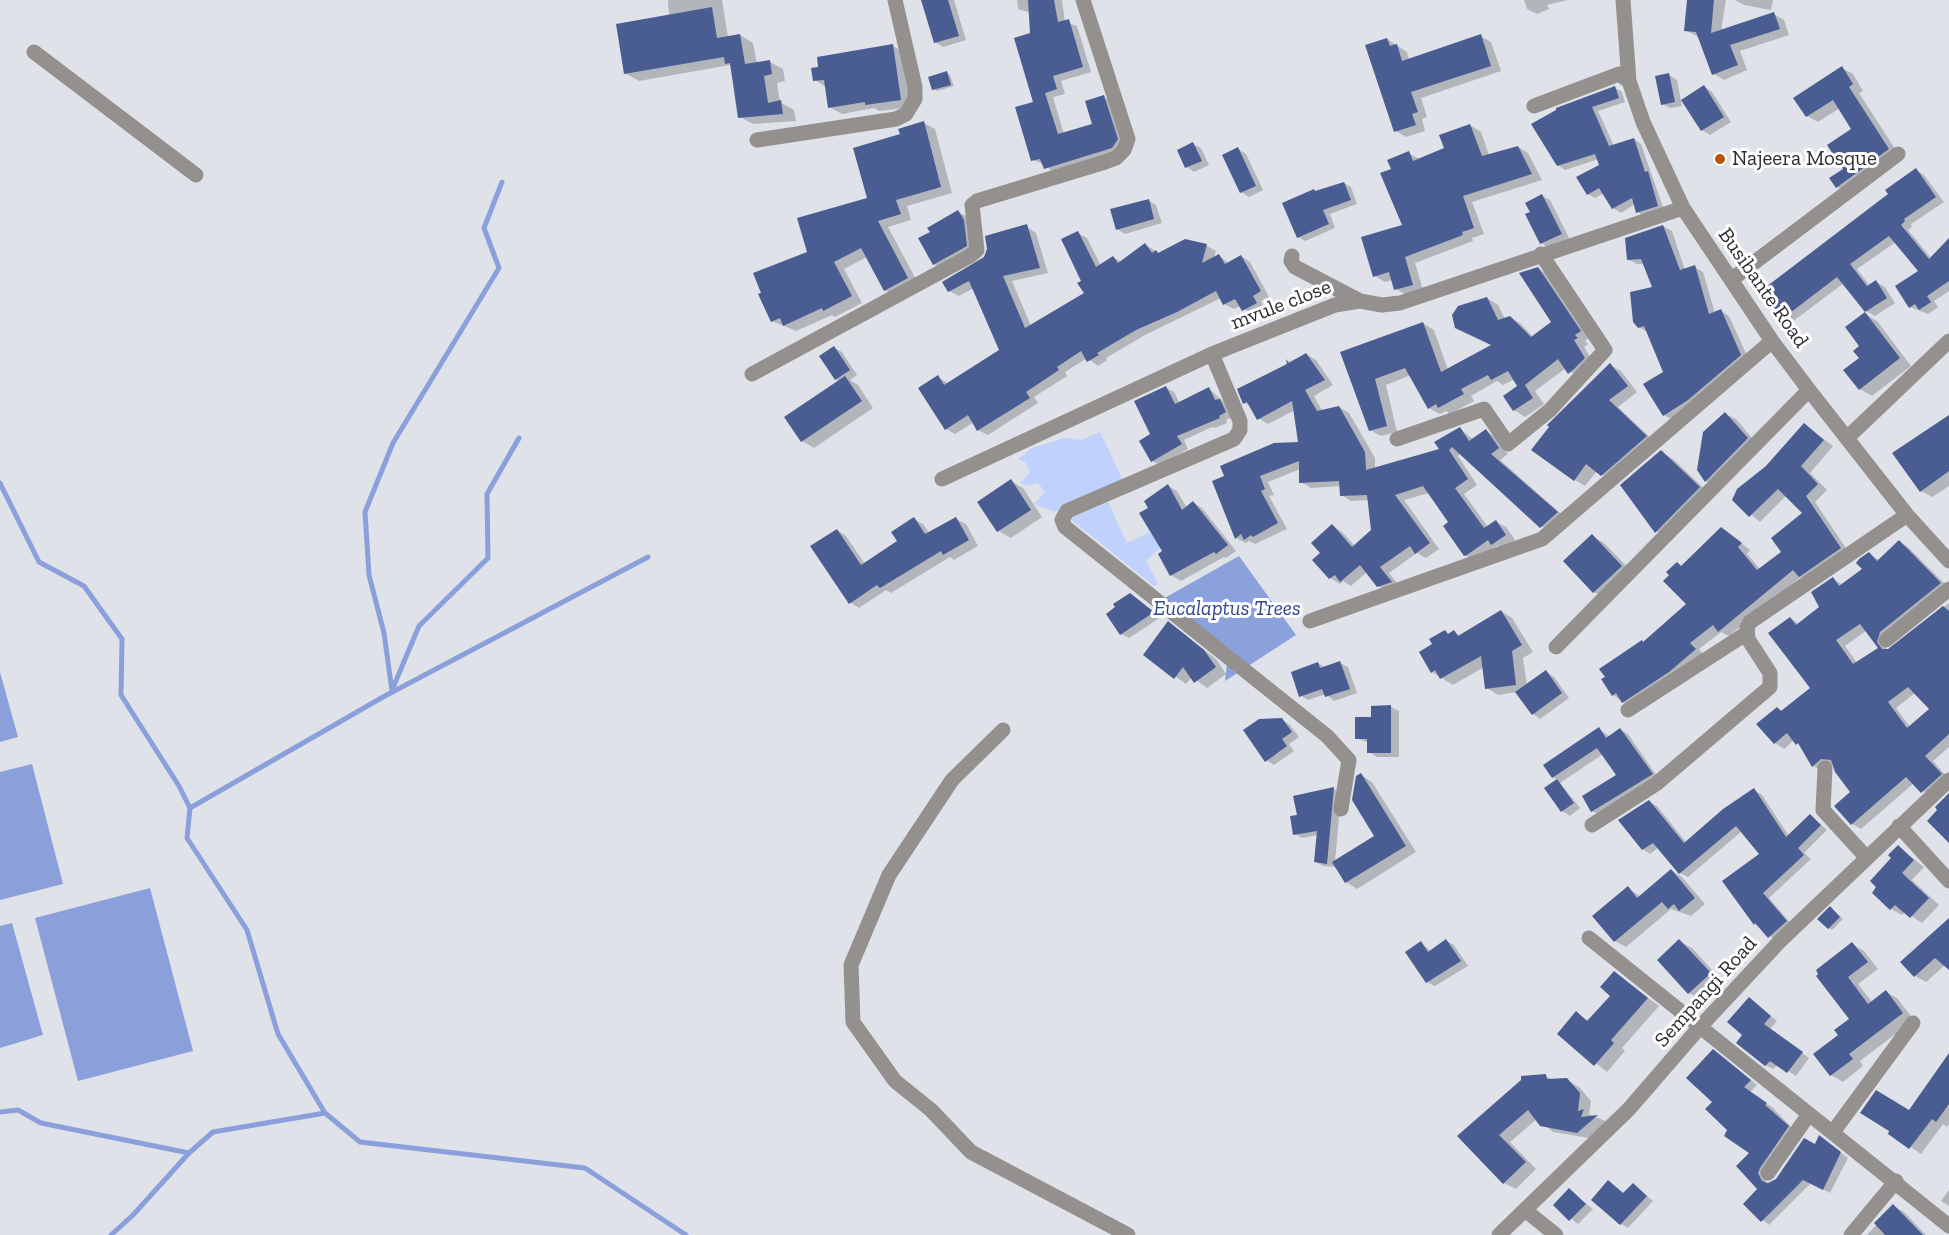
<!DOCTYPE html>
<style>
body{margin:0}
canvas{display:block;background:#dfe2e9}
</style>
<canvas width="1949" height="1235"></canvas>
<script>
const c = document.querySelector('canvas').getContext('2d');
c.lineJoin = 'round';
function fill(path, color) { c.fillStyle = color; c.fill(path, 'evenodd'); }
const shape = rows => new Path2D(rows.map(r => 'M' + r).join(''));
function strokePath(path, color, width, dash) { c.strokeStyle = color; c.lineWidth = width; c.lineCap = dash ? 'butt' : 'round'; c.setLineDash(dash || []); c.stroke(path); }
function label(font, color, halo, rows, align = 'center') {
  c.font = font + ' "Zilla Slab",serif'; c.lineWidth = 6; c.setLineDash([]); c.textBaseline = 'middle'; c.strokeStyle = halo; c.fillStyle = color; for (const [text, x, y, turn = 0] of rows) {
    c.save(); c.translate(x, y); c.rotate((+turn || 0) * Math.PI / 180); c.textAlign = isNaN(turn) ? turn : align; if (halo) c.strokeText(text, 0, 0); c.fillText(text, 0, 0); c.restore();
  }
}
const green = shape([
 [1100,432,1124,482,1056,512,1034,504,1045,492,1038,483,1026,486,1020,483,1030,472,1026,463,1018,459,1032,448,1065,438,1081,440],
 [1108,502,1127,543,1150,532,1161,547,1146,561,1158,584,1154,586,1069,518]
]);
const forest = shape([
 [1239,556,1296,635,1225,681,1227,663,1161,600]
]);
const water = shape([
 [0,672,18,737,0,742],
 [32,764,63,884,0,900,0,772],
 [150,888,193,1051,78,1081,35,918],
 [12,923,43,1035,0,1048,0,926]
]);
const shadow = shape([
 [668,0,722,0,728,37,740,35,753,43,757,64,770,62,783,69,785,81,777,83,780,102,794,110,796,121,753,124,740,117,730,65,639,81,625,73,669,16],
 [922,0,954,0,966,40,943,47,935,42],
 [1017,0,1062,0,1065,22,1077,26,1091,72,1061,81,1065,94,1053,97,1064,134,1093,125,1103,97,1112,102,1126,144,1121,152,1054,173,1044,164,1033,160,1035,103,1031,13,1018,9],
 [1524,0,1568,0,1547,5,1549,9,1537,14,1527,9],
 [1689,0,1726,0,1721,31,1774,14,1784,20,1789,35,1740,51,1747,70,1724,80,1714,74,1699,37,1685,30],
 [1735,0,1773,0,1771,10,1744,5],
 [1480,36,1491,42,1501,71,1421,98,1427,117,1422,119,1425,131,1406,137,1396,131,1387,39,1407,52,1409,60],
 [893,46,905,53,912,107,879,111,874,108,842,114,829,107,826,87,815,80],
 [1842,68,1853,74,1863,91,1859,93,1899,155,1848,193,1837,187,1831,179,1845,169,1853,129,1840,108,1818,122,1807,116,1796,98],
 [946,73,950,75,954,86,937,91,933,89],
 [1669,75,1677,80,1682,106,1670,108,1662,104],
 [1705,87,1712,92,1731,122,1710,135,1702,130,1683,100],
 [1615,88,1622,92,1625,102,1598,111,1614,146,1634,139,1641,144,1664,210,1645,217,1638,212,1635,204,1621,213,1613,208,1604,193,1595,198,1588,194,1601,166,1599,159,1565,170,1558,165,1534,125],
 [924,123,935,129,952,193,907,206,911,220,888,227,919,285,896,297,885,290,867,257,844,269,862,303,835,317,832,315,796,331,772,321,808,253,869,199,902,135],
 [1470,125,1481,132,1489,155,1518,147,1528,153,1542,180,1472,202,1484,234,1472,238,1473,241,1415,263,1423,290,1406,295,1396,289,1393,280,1385,282,1375,276,1404,226,1393,170,1408,153,1420,159,1446,149],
 [1193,144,1201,148,1209,165,1194,172,1187,167,1179,150],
 [1238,149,1246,154,1263,190,1249,197,1241,192],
 [1916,170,1924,175,1944,202,1911,224,1912,227,1908,230,1932,259,1949,240,1949,291,1934,301,1938,307,1928,314,1910,307,1920,271,1896,242,1857,269,1870,286,1876,282,1885,287,1895,303,1875,316,1866,311,1844,283,1792,322,1783,318,1890,194],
 [1344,183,1351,187,1357,204,1330,214,1335,228,1305,241,1298,237,1314,191,1317,192],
 [1542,196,1550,200,1569,238,1549,248,1541,243,1531,213],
 [1148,200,1156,205,1162,223,1125,234,1117,229],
 [958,212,971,219,978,253,946,271,934,264,932,233],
 [1663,226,1672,231,1685,270,1695,267,1703,272,1715,313,1721,311,1729,316,1749,360,1673,420,1664,415,1665,373,1647,332,1639,327,1654,288,1645,264,1637,264,1629,260],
 [1027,227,1036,233,1048,273,1012,281,1031,326,1087,294,1082,282,1078,233,1087,238,1101,266,1113,257,1121,262,1146,245,1160,254,1186,241,1207,246,1216,251,1214,258,1219,256,1229,263,1241,256,1250,262,1269,297,1261,301,1265,309,1253,316,1241,306,1234,309,1224,304,1221,298,1145,335,1106,358,1107,360,1098,366,1087,358,1065,372,1067,376,1034,397,1038,403,988,435,978,430,974,422,955,434,946,429,938,377,949,384,1001,351,974,288,959,296,949,291,985,258],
 [1538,269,1549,275,1591,337,1585,341,1588,344,1584,347,1595,365,1580,379,1566,368,1535,391,1544,404,1525,417,1514,410,1505,396,1519,387,1515,379,1503,385,1497,381,1471,396,1474,401,1450,414,1446,411,1440,414,1429,408,1411,375,1386,385,1397,432,1381,436,1370,430,1342,353,1423,323,1434,330,1448,370,1493,345,1487,298,1498,305,1505,319,1510,317,1521,324,1533,337,1554,322],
 [1865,314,1877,321,1911,366,1872,396,1860,389],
 [834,348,842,352,857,375,850,380,858,385,873,408,814,448,802,441,840,382,836,379],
 [1306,354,1316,360,1333,385,1314,396,1323,412,1339,407,1349,413,1375,458,1375,469,1441,450,1460,429,1474,440,1486,431,1496,437,1508,454,1500,460,1567,519,1551,532,1541,526,1461,453,1458,456,1477,485,1464,494,1488,527,1496,522,1506,527,1515,540,1502,549,1497,546,1474,561,1465,555,1450,523,1429,493,1404,500,1439,549,1426,558,1417,553,1389,573,1400,587,1388,592,1378,586,1367,572,1351,586,1343,581,1340,584,1330,578,1314,560,1323,553,1333,526,1342,532,1355,546,1373,531,1369,500,1351,501,1341,495,1341,486,1311,488,1301,482,1300,469,1268,482,1274,495,1269,496,1287,529,1255,544,1249,541,1246,543,1236,538,1214,482,1300,444,1295,410,1268,424,1258,418,1252,407,1245,403,1288,362],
 [1610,365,1621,371,1637,392,1618,407,1656,443,1612,481,1597,471,1585,486,1575,480,1551,427],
 [1166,388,1174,392,1180,404,1209,389,1228,405,1233,417,1226,420,1227,423,1215,428,1212,427,1184,440,1188,449,1160,465,1152,461,1151,435],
 [1725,414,1736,419,1757,444,1716,487,1706,481],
 [1949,416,1949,486,1932,497,1921,491],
 [1804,425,1833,446,1810,473,1827,490,1815,502,1850,554,1810,581,1801,577,1729,636,1721,632,1699,649,1704,655,1633,707,1623,702,1613,695,1642,642,1644,643,1688,604,1682,567,1731,535,1750,550,1747,554,1760,569,1783,552,1804,513,1787,495,1760,522,1734,500],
 [1661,452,1673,459,1711,495,1668,538,1656,531],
 [1011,481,1023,488,1042,517,1011,538,998,531,979,502],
 [1168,486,1177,491,1187,508,1193,503,1202,508,1236,551,1226,558,1224,557,1181,581,1171,575,1164,552],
 [914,519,923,524,930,534,956,519,966,524,978,546,954,560,950,557,891,593,886,590,859,608,850,602,837,530,846,536,865,564,900,541],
 [1592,536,1604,543,1633,573,1606,599,1594,592],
 [1899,542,1908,547,1949,588,1885,647,1887,651,1893,649,1949,603,1949,747,1933,761,1949,779,1931,797,1914,783,1861,829,1852,824,1852,792,1833,764,1822,771,1813,766,1801,746,1794,740,1784,749,1775,743,1777,708,1783,711,1812,689,1790,618,1799,624,1821,608,1833,579,1843,585,1864,569,1869,554,1879,560],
 [1867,630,1880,649,1857,663,1845,646],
 [1915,693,1931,709,1910,727,1896,708],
 [1130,595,1161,617,1129,638,1121,634],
 [1501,611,1512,618,1533,652,1523,658,1527,686,1546,672,1554,677,1569,698,1540,719,1533,714,1517,692,1498,695,1487,688,1484,667,1453,685,1432,672,1434,645,1445,632,1449,635,1454,632,1461,636],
 [1179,630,1216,659,1226,674,1207,688,1192,677,1186,684,1145,655],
 [1318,663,1326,668,1340,663,1348,667,1357,693,1334,701,1326,694,1308,700,1301,696],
 [1391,707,1399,711,1399,757,1377,757,1369,752,1369,743,1357,738,1373,718],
 [1282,720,1290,725,1299,737,1289,744,1294,751,1274,765,1266,760],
 [1599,729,1610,737,1621,730,1628,734,1659,779,1600,815,1592,811,1618,776,1603,754,1560,783,1580,808,1570,816,1562,811,1546,788,1558,780,1553,777],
 [1361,775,1372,782,1416,852,1357,889,1346,882,1336,867,1323,866,1316,862,1318,835,1302,838,1295,834,1299,816,1334,789,1341,793,1335,862,1376,837],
 [1754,790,1762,795,1789,836,1810,815,1827,830,1804,853,1811,859,1769,898,1793,926,1776,941,1755,924,1762,854,1742,831,1688,877,1680,873,1659,847,1650,854,1643,849,1620,821,1649,802,1657,806,1686,842],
 [1898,847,1924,867,1912,880,1939,905,1922,923,1905,912,1902,915,1891,909,1874,893],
 [1672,871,1682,877,1705,904,1691,916,1671,909,1626,947,1615,941,1628,888,1641,897],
 [1831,908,1843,919,1832,930,1829,928],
 [1949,920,1949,968,1945,965,1926,982,1915,976],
 [1446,941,1454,945,1468,966,1435,986,1427,982,1421,943,1431,951],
 [1679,941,1692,948,1722,981,1701,1000,1689,993],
 [1852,944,1864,951,1878,969,1858,984,1872,1002,1886,992,1897,998,1914,1020,1860,1061,1863,1066,1843,1082,1831,1075,1840,1036,1851,1019,1818,976],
 [1614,973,1659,1006,1622,1048,1625,1051,1607,1072,1559,1034,1576,1013,1589,1021,1612,996],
 [1749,999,1777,1021,1770,1029,1809,1058,1796,1076,1778,1064,1773,1069,1765,1065,1744,1035],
 [1720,1055,1757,1085,1750,1092,1773,1108,1795,1131,1767,1172,1766,1183,1773,1183,1815,1146,1820,1137,1848,1158,1830,1193,1811,1183,1769,1225,1745,1204,1759,1189,1752,1153,1729,1130,1714,1102],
 [1949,1056,1949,1124,1947,1127,1943,1124,1921,1154,1890,1133,1909,1111],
 [1545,1076,1553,1080,1567,1080,1579,1087,1591,1101,1589,1114,1608,1122,1589,1138,1553,1132,1537,1119,1510,1142,1536,1169,1516,1189,1504,1183,1459,1137],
 [1608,1182,1625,1194,1634,1185,1653,1201,1628,1228,1621,1224],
 [1569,1190,1593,1209,1578,1224,1555,1205],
 [1949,1190,1949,1206,1941,1201],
 [1893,1206,1904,1212,1926,1235,1867,1235]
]);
const stream = shape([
 [0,483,39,562,84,586,122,639,121,695,179,786,190,808,187,838,247,930,278,1034,325,1113,360,1142,585,1168,686,1235],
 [392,690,419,626,488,558,487,494,519,438],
 [392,691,384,633,369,575,365,512,393,443,499,268,484,228,502,182],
 [190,808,383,697,648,557],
 [0,1112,18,1110,41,1123,189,1153,213,1132,325,1113],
 [111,1235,133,1215,189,1153]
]);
const building = shape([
 [921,0,948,0,959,36,934,43],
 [1028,0,1054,0,1058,22,1069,19,1083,67,1053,76,1057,89,1045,93,1058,134,1092,124,1085,101,1104,95,1118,139,1112,148,1044,169,1040,159,1031,161,1015,107,1033,102,1014,38,1030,33],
 [1687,0,1714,0,1711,33,1774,12,1780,29,1730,45,1738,65,1712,75,1696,32,1684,31],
 [712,7,717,38,740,34,745,64,770,60,772,74,764,76,768,103,781,100,783,114,738,118,730,63,725,64,724,57,624,74,616,24],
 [1481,34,1491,66,1411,92,1418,112,1412,114,1416,125,1394,132,1365,45,1387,38,1390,46,1397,44,1402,61],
 [893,44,901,100,865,105,865,102,828,108,824,80,813,81,811,68,818,67,817,57],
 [1842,66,1853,84,1849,87,1889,149,1836,188,1829,178,1843,169,1827,145,1851,129,1833,100,1806,117,1793,98],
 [947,71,951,85,932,90,928,77],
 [1669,73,1675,102,1661,105,1655,76],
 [1704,85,1724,117,1701,131,1681,100],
 [1615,86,1619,98,1592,107,1609,146,1634,138,1645,172,1648,171,1658,206,1636,213,1632,198,1612,209,1599,188,1587,195,1576,177,1599,165,1595,154,1557,166,1531,124,1556,110,1556,108],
 [924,121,941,187,896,200,901,214,878,221,908,278,884,291,861,248,834,262,852,296,823,311,822,308,783,326,780,318,771,322,758,294,761,293,753,273,807,252,797,218,867,198,853,148,900,134,898,129],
 [1470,124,1482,156,1518,146,1532,174,1463,196,1474,228,1462,232,1463,235,1405,257,1413,285,1394,290,1389,272,1373,277,1361,237,1402,225,1380,173,1391,169,1387,160,1409,151,1413,161,1444,148,1439,135],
 [1193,142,1202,161,1185,168,1177,150],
 [1238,147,1256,186,1240,193,1222,155],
 [1916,168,1936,197,1904,219,1905,221,1901,225,1929,259,1949,238,1949,281,1927,296,1931,302,1919,310,1915,304,1909,308,1895,286,1918,271,1889,236,1850,264,1867,286,1876,280,1887,298,1865,312,1837,277,1782,319,1762,290,1888,194,1885,190],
 [1344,182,1351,200,1323,210,1329,224,1297,238,1282,203,1314,189,1315,191],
 [1542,194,1562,234,1540,244,1525,214,1530,212,1525,203],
 [1149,199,1154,219,1116,230,1110,209],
 [958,210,964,220,967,246,933,265,918,238,930,232,927,228],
 [1027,224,1040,268,1003,276,1025,328,1084,293,1077,283,1081,281,1061,239,1078,231,1096,267,1113,256,1118,263,1145,243,1152,253,1156,250,1158,253,1185,239,1207,244,1202,263,1219,254,1225,264,1241,255,1261,291,1253,296,1257,303,1242,311,1235,299,1223,305,1216,291,1177,312,1136,330,1097,353,1099,355,1087,362,1081,351,1057,367,1059,370,1026,392,1030,398,977,431,968,415,945,430,918,388,938,375,944,385,999,350,969,281,948,292,942,282,984,257,987,249,985,236],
 [1663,225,1680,270,1695,265,1709,314,1721,309,1741,355,1688,400,1663,416,1643,384,1663,372,1644,326,1638,328,1633,322,1630,292,1652,287,1641,259,1627,260,1625,238],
 [1538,267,1581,331,1575,335,1578,338,1574,340,1585,358,1573,370,1568,374,1558,359,1525,385,1533,398,1513,411,1503,396,1517,386,1508,371,1491,380,1488,375,1461,389,1464,394,1438,408,1436,404,1428,409,1405,368,1375,379,1387,426,1369,431,1340,352,1423,322,1441,372,1491,345,1455,328,1452,315,1458,306,1487,297,1498,320,1510,316,1531,337,1551,322,1519,273],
 [1865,312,1900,358,1859,390,1843,370,1859,358,1853,351,1859,346,1845,327],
 [834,346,850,370,835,380,819,356],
 [1306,353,1325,380,1305,390,1317,411,1339,406,1365,452,1366,470,1439,449,1434,442,1460,427,1469,441,1486,429,1499,448,1491,454,1558,512,1540,528,1452,447,1449,450,1468,479,1455,488,1484,528,1496,520,1506,535,1491,545,1488,540,1467,555,1464,556,1443,526,1448,522,1423,486,1395,495,1430,543,1415,554,1410,546,1380,567,1392,582,1377,587,1360,565,1340,582,1335,575,1329,579,1312,560,1320,553,1311,543,1332,524,1352,547,1371,530,1367,495,1340,496,1339,481,1299,483,1299,461,1260,476,1265,489,1261,491,1278,523,1253,537,1251,535,1244,540,1241,534,1235,539,1212,481,1224,476,1220,466,1274,443,1298,442,1292,401,1257,420,1247,402,1243,404,1237,389,1287,364,1286,359,1289,363],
 [1610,363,1628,386,1609,400,1647,436,1601,476,1586,464,1574,481,1531,450,1549,427,1547,425],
 [845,376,862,401,801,442,784,417],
 [1166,386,1175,404,1209,387,1215,400,1220,399,1226,412,1219,416,1220,418,1177,436,1182,444,1151,462,1139,441,1150,434,1149,432,1134,401],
 [1725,412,1748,438,1705,482,1697,470,1703,432],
 [1949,415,1949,471,1920,492,1892,453],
 [1804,423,1824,440,1801,466,1818,484,1806,496,1841,548,1799,577,1793,570,1718,632,1713,625,1690,643,1696,649,1669,672,1622,703,1616,693,1612,696,1601,679,1605,677,1599,669,1642,640,1643,642,1686,604,1663,581,1669,575,1666,572,1677,562,1681,566,1721,527,1742,543,1738,547,1757,570,1781,552,1771,538,1802,513,1778,489,1749,517,1732,500,1737,489,1766,466],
 [1661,450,1700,487,1655,533,1620,485],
 [1011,479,1031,510,997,532,977,502],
 [1168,484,1182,510,1193,501,1228,545,1216,554,1214,552,1170,576,1158,554,1162,551,1139,513,1148,508,1144,501],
 [914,517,925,534,956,517,969,540,943,555,941,551,880,588,877,585,849,604,810,546,837,529,861,565,897,541,891,532],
 [1592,534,1622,566,1593,593,1563,561],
 [1899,540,1941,583,1880,632,1877,642,1882,649,1888,649,1943,606,1949,611,1949,734,1925,756,1942,774,1921,793,1906,777,1851,825,1834,806,1850,792,1835,772,1831,760,1821,759,1812,767,1798,743,1796,745,1787,733,1774,744,1756,724,1777,707,1781,711,1810,688,1768,633,1790,617,1796,625,1819,607,1811,592,1833,577,1839,586,1862,569,1856,563,1859,559,1869,552,1877,561],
 [1860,624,1878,648,1853,664,1836,640],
 [1908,687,1929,709,1907,728,1888,702],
 [1130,593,1154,612,1120,635,1106,614,1115,607,1113,604],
 [1501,610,1522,645,1512,651,1516,685,1485,689,1481,656,1440,679,1435,670,1431,673,1419,652,1432,644,1429,639,1445,630,1448,634,1454,630,1458,636],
 [1168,621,1204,650,1216,667,1194,683,1183,667,1174,679,1143,655],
 [1340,661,1350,689,1325,697,1322,689,1299,697,1291,672,1318,662,1320,668],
 [1546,670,1562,693,1532,715,1515,692],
 [1391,705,1391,753,1367,753,1367,739,1355,739,1355,717,1371,717,1371,706],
 [1282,718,1292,732,1282,739,1287,746,1265,762,1243,730,1259,719],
 [1599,727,1606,738,1620,728,1653,774,1591,812,1582,796,1616,775,1597,748,1552,778,1543,765],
 [1361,773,1406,846,1345,883,1332,862,1374,836,1352,800,1356,776],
 [1557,779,1574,803,1561,812,1544,788],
 [1334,787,1327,864,1314,862,1317,831,1293,835,1290,816,1297,815,1293,796],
 [1754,788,1786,837,1810,814,1821,825,1798,848,1804,855,1763,893,1787,921,1768,938,1755,923,1754,925,1722,881,1759,854,1736,826,1679,874,1653,843,1642,850,1618,820,1649,800,1684,843,1723,809],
 [1949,793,1949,843,1927,821,1937,810,1935,807],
 [1898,845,1914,860,1902,873,1929,898,1910,918,1895,905,1890,910,1872,893,1876,887,1870,881,1891,858,1888,855],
 [1671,869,1695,898,1679,911,1674,904,1668,909,1662,902,1614,942,1592,916,1628,886,1637,898],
 [1830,906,1840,917,1828,929,1817,919],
 [1949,918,1949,970,1935,958,1914,977,1900,962],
 [1446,939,1461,961,1426,983,1405,952,1421,941,1428,952],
 [1679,939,1711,973,1688,994,1657,960],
 [1852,942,1868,962,1848,977,1868,1004,1886,990,1903,1013,1849,1054,1853,1059,1830,1076,1813,1054,1838,1035,1834,1030,1849,1019,1816,976,1818,974,1816,970],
 [1614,971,1648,998,1611,1040,1614,1043,1594,1066,1557,1034,1576,1011,1587,1021,1610,996,1600,987],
 [1749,997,1771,1016,1764,1024,1803,1052,1787,1073,1770,1061,1765,1066,1736,1043,1742,1035,1727,1022],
 [1713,1049,1751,1080,1744,1087,1767,1103,1765,1105,1789,1126,1760,1168,1758,1173,1762,1181,1768,1183,1776,1179,1804,1138,1815,1144,1819,1135,1841,1152,1823,1190,1803,1180,1761,1222,1743,1204,1757,1189,1736,1166,1749,1153,1724,1136,1727,1130,1705,1109,1712,1102,1686,1078],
 [1949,1053,1949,1104,1936,1122,1932,1119,1909,1149,1888,1134,1889,1131,1860,1113,1876,1090,1909,1110],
 [1546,1074,1547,1079,1567,1078,1580,1093,1578,1111,1584,1109,1581,1117,1598,1115,1577,1133,1540,1126,1528,1110,1499,1135,1526,1162,1503,1184,1457,1136,1521,1080,1521,1076],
 [1608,1180,1623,1193,1633,1183,1647,1196,1620,1225,1591,1200],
 [1569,1188,1586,1204,1569,1221,1553,1205],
 [1893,1204,1923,1235,1885,1235,1874,1223]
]);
const minor = shape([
 [1623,0,1629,81,1643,122,1683,208,1772,341,1809,390,1907,515,1949,561],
 [34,52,196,175],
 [1534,106,1619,74,1629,81],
 [757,140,896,119,906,114,915,99,915,87,895,0],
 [1292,256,1291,261,1295,267,1360,301],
 [1731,280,1898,154],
 [1212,354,1240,421,1240,430,1234,439,1067,511,1062,520,1065,527,1327,736,1349,760,1341,809],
 [752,374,970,256,977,250,972,205,977,201,1105,162,1116,158,1124,150,1128,139,1083,0],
 [1847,438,1949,341],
 [1397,439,1484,409,1508,444,1550,410,1605,350,1541,254],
 [942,479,1212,354,1335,305,1360,301,1382,305,1400,303,1683,208],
 [1310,621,1542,539,1772,341],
 [1886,640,1949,589],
 [1556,647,1809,390],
 [1628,710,1747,633],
 [1003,730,952,780,889,875,851,965,853,1022,895,1081,931,1110,971,1152,1128,1235],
 [1825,768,1823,810,1866,857],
 [1592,825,1656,784,1770,687,1770,673,1748,639,1747,628,1750,622,1907,515],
 [1899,826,1949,881],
 [1589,938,1949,1226],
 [1833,1132,1913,1023],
 [1768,1173,1809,1114],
 [1525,1210,1556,1235],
 [1499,1235,1629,1109,1699,1028,1781,940,1949,780],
 [1851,1235,1896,1181]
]);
const markers = [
 [1720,159,6,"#b45607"]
];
const poiNames = [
 ["Najeera Mosque",1732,159]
];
const streetNames = [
 ["Busibante Road",1763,288,55],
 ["mvule close",1281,305,-21],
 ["Sempangi Road",1706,992,-48]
];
const parkNames = [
 ["Eucalaptus Trees",1227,609]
];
fill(green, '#c0d1fe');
fill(forest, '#8ba1db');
fill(water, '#8ba0db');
fill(shadow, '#0003');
strokePath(stream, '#8ba0db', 5);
fill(building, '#4a5d92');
strokePath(minor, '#93908e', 15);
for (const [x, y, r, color] of markers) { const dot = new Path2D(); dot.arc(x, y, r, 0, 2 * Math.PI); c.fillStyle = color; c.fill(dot); strokePath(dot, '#fff', 2); }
label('21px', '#2b2d2f', '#fff', poiNames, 'left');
label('21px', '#2b2d2f', '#fff', streetNames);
label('italic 21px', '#31468c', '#fff', parkNames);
</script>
